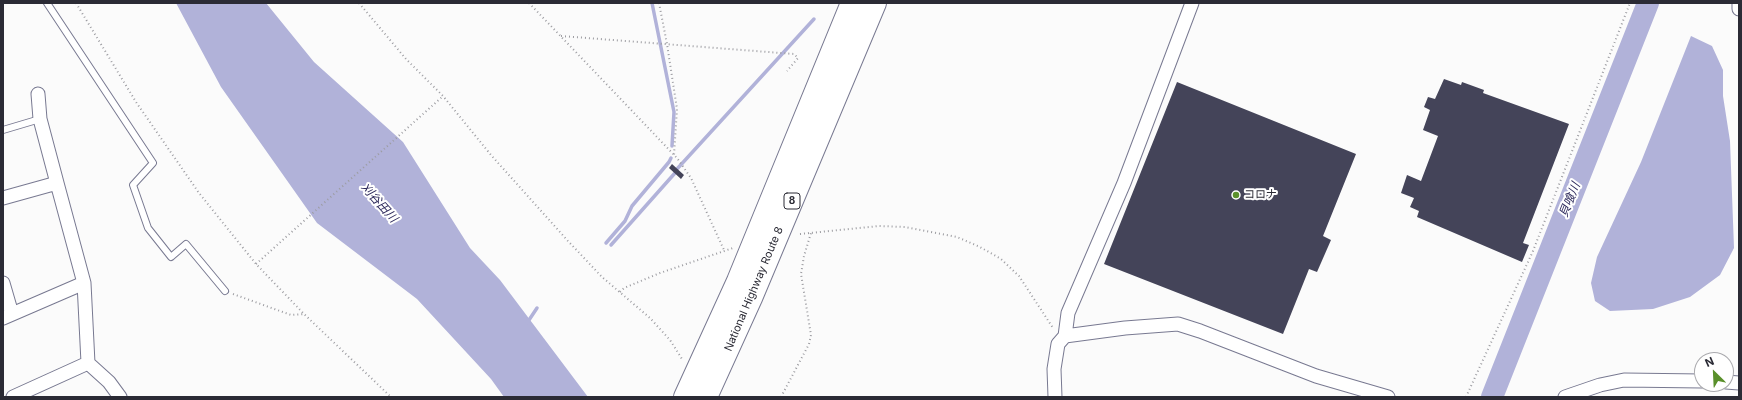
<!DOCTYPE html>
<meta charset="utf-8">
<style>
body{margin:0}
#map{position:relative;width:1742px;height:400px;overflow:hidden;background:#fbfbfb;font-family:Inter,sans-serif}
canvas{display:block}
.frame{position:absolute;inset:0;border:4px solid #2b2b35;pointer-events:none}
.north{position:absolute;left:1694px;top:352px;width:40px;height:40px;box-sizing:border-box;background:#fff;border:1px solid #aaaaae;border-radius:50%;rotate:336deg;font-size:11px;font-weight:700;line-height:16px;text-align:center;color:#2b2b35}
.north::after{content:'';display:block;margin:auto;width:14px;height:18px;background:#5a902b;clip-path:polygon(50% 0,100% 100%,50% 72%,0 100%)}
</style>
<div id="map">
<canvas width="1742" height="400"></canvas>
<div class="frame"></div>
<div class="north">N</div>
</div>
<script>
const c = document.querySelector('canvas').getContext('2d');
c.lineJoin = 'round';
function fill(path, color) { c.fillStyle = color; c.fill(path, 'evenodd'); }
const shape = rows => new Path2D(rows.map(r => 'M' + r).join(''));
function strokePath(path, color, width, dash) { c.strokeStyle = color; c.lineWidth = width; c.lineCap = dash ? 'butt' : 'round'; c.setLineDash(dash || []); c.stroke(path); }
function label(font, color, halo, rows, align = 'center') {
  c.font = font + ' Inter,"Noto Sans JP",sans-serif'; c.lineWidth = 4; c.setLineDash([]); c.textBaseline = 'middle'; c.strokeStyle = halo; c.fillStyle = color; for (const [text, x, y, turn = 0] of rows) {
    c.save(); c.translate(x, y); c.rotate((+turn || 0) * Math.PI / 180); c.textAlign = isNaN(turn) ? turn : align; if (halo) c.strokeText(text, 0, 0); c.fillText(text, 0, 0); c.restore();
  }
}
const water = shape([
 [176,3,266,3,314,62,403,142,470,248,500,280,588,397,504,397,491,379,417,299,317,223,221,87],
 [1691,36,1712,46,1723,70,1723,96,1730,141,1734,248,1720,275,1690,297,1653,309,1610,311,1595,301,1591,283,1597,257,1641,162]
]);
const stream = shape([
 [652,3,674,112,672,146],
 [677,169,814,19],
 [606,243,625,221,632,206,669,162,671,158],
 [611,245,675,173],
 [527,323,537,308]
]);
const river = shape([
 [1492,397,1648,3]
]);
const building = shape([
 [1444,79,1461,85,1462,82,1484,90,1483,93,1569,124,1523,243,1529,245,1522,262,1417,217,1419,211,1410,207,1414,198,1401,193,1407,175,1421,181,1438,136,1423,130,1430,110,1424,107,1428,97,1435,99],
 [1177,82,1356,154,1323,236,1331,240,1317,272,1309,269,1283,334,1104,264],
 [672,164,684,175,681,179,669,168]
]);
const path = shape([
 [76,3,136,102,199,193,256,264,304,314,391,397],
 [359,3,406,59,443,96,491,155,568,241,602,277,650,318,670,340,682,359],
 [529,3,677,158,691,178,724,250],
 [659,3,667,44,677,109,674,155],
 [561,36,794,54,798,58,787,71],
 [800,234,879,226,905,227,957,237,980,247,1001,259,1019,276,1053,328],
 [256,264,442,97],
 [620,292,624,288,660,273,733,248],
 [233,294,291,315,304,314],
 [781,397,809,344,811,335,801,274,804,256,811,233],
 [1466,397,1533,251,1630,3]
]);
const lane = shape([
 [47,3,153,163,133,185,148,228,171,257,186,244,225,291],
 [3,130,40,119]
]);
const street = shape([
 [1739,3,1739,9],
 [38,94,40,119,57,183],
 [3,198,57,183,84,283,3,318],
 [3,283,12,314],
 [84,283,88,363,109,382,120,397],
 [1065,336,1125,328,1178,324,1200,331,1316,376,1388,397],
 [1726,382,1739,383],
 [13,397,88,363],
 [1055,397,1054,369,1058,344,1065,336,1068,313,1124,183,1192,3],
 [1565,397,1600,385,1624,380,1702,381]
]);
const highway = shape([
 [685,397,738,281,852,3],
 [706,397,751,298,875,3]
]);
const markers = [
 [1236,195,4,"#5a902b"]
];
const shields = [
 [792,201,16]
];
const shieldNames = [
 ["8",792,201]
];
const poiNames = [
 ["コロナ",1244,195]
];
const streetNames = [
 ["National Highway Route 8",754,289,-67]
];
const waterNames = [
 ["貝喰川",1570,200,-68],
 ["刈谷田川",379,203,48]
];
fill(water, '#b1b2d9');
strokePath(stream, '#b1b2d9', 3.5);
strokePath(river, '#b1b2d9', 22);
fill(building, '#444459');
strokePath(lane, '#787991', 8);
strokePath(street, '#787991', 15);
strokePath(highway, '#787991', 24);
strokePath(path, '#9c9ca1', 2, [1, 3]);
strokePath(lane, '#fff', 6);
strokePath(street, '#fff', 13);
strokePath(highway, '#fff', 22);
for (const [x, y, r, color] of markers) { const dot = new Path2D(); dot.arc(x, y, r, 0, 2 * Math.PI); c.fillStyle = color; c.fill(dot); strokePath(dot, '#fff', 1.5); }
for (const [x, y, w] of shields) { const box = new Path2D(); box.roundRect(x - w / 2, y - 8, w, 16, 3); c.fillStyle = '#fff'; c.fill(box); strokePath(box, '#2b2b35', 1); }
label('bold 10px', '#2b2b35', null, shieldNames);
label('11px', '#2b2b35', '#fff', poiNames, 'left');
label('11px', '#2b2b35', '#fff', streetNames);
label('italic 12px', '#2d295b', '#fff', waterNames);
</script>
